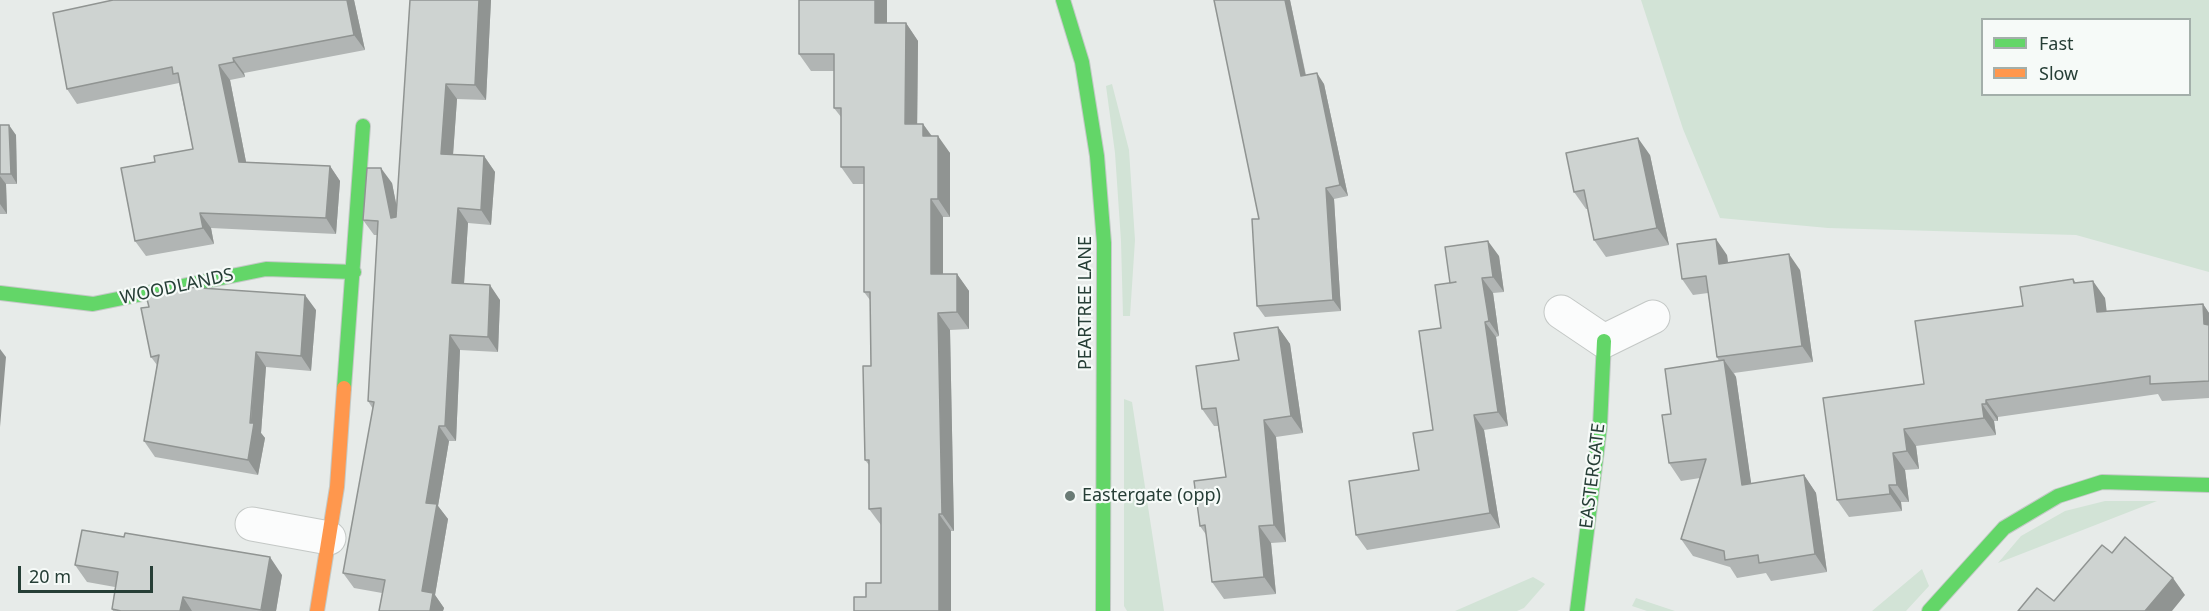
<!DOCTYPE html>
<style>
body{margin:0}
#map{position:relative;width:2209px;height:611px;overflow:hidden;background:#e7ebe9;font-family:"Noto Sans",sans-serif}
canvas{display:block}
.legend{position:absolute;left:1981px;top:18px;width:210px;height:78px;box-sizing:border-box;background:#f6faf8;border:2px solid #a3afaa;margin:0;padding:8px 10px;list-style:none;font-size:18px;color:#263e36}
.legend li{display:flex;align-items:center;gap:12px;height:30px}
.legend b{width:30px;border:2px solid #a3afaa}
.scale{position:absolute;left:18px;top:566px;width:135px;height:27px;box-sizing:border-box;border:3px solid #263e36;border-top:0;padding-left:8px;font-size:18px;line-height:21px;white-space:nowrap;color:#263e36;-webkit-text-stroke:4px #f6faf8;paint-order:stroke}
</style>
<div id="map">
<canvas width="2209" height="611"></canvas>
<ul class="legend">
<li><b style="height:8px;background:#63d668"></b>Fast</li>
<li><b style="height:8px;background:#ff974d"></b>Slow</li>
</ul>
<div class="scale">20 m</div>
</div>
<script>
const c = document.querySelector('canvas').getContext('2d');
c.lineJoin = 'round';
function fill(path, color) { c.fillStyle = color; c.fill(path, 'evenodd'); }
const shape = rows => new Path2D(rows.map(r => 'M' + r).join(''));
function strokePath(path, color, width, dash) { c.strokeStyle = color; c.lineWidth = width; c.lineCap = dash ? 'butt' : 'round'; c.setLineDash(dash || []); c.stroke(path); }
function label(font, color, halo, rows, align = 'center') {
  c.font = font + ' "Noto Sans",sans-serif'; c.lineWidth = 4.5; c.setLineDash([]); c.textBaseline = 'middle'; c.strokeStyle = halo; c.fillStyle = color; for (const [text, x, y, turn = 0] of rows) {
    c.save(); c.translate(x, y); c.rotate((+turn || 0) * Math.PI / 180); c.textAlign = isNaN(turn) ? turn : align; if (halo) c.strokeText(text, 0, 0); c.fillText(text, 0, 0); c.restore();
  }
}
const green = shape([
 [1641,0,2209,0,2209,272,2076,235,1828,228,1720,218,1683,129],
 [1982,20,2190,20,2190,94,1982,94],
 [1112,84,1129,150,1135,240,1130,316,1123,316,1121,241,1115,153,1106,86],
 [1124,399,1132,402,1164,611,1127,611,1124,606],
 [2105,501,2157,501,1998,563,2021,536,2065,511],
 [1922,569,1929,586,1906,611,1872,611],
 [1533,577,1545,584,1524,608,1517,611,1455,611],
 [1636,598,1675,611,1647,611,1632,606]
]);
const street = shape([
 [1561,312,1604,341,1653,317],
 [252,524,329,538]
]);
const fast = shape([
 [1063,0,1082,62,1097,156,1104,243,1103,611],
 [0,293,93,304,266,269,354,272],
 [344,388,363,126],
 [1577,611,1600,426,1604,341],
 [1929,611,2004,528,2058,496,2102,482,2209,485]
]);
const slow = shape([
 [317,611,337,487,344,388]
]);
const wall = shape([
 [113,0,354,0,365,50,244,73,245,77,230,80,246,162,330,166,340,181,336,234,211,228,214,244,146,256,135,241,155,162,193,149,179,83,77,104,67,89],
 [410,0,491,0,486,100,457,99,453,154,484,156,495,172,491,225,468,223,464,284,500,300,498,352,460,350,456,441,449,441,438,506,448,519,435,595,444,608,443,611,379,611,382,593,354,588,343,573,373,409,368,401,377,235,374,235,363,220,392,183,397,209],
 [799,0,887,0,887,23,906,23,918,41,917,124,923,124,932,136,950,153,950,217,943,217,943,274,957,274,969,291,969,329,950,330,954,531,951,531,951,611,854,611,866,597,881,583,881,525,869,509,869,465,865,460,871,366,870,300,864,292,864,184,853,184,841,167,841,117,834,108,834,71,811,71,799,54],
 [1290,0,1306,75,1324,84,1348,196,1334,199,1341,311,1265,317,1257,306,1259,219],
 [0,125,16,135,17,184,6,184,7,214,0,214],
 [1650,155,1669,245,1606,257,1594,240,1588,209,1586,209,1574,192],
 [1727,255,1728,263,1800,270,1813,362,1734,373,1736,377,1751,484,1804,475,1816,493,1827,572,1771,581,1766,573,1737,578,1730,567,1693,556,1681,539,1700,478,1681,481,1669,463,1671,414,1719,361,1717,357,1708,293,1693,295,1682,279],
 [1499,256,1504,292,1493,293,1499,336,1496,337,1508,426,1484,430,1500,528,1367,550,1356,535,1419,470,1433,430,1441,328],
 [2073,279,2076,283,2105,298,2106,311,2203,304,2209,313,2209,398,2162,401,2158,394,1998,417,1998,421,1994,421,1996,435,1916,446,1919,469,1905,470,1909,502,1901,502,1902,511,1849,517,1837,500,1924,384,2023,306],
 [316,310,311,371,266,367,261,433,265,438,258,475,155,457,144,441,157,365,151,357],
 [1278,327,1290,344,1303,433,1276,437,1286,542,1271,543,1276,594,1224,599,1212,582,1207,536,1200,526,1226,477,1218,426,1214,426,1202,409,1239,360],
 [75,565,282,575,276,611,113,611,112,609,115,587,87,582]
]);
const shadedWall = shape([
 [347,0,354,0,365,50,354,35],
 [479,0,491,0,486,100,475,85],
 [875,0,887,0,887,40,875,23],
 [1285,0,1290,0,1308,87,1301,76],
 [906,23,918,41,917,141,905,124],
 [233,58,244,73,245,77,234,62],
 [219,65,230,80,249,177,239,162],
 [1317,73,1324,84,1348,196,1340,185],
 [446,84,457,99,452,169,441,154],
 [923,124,935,141,923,136],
 [9,125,16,135,17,184,11,174],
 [938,136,950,153,950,217,938,199],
 [1638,138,1650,155,1669,245,1657,228],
 [484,156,495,172,491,225,481,210],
 [330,166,340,181,336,234,326,218],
 [381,168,392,183,402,233,391,218],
 [0,176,6,184,7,214,0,204],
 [1326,188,1334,199,1341,311,1333,300],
 [931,199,943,217,943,291,931,274],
 [458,208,468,223,463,298,452,283],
 [200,213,211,228,214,244,203,228],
 [1716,239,1727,255,1730,280,1719,264],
 [1488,241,1499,256,1504,292,1493,277],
 [1789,254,1800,270,1813,362,1802,346],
 [957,274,969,291,969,329,957,312],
 [1482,278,1493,293,1499,336,1489,321],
 [2093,281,2105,298,2109,329,2097,312],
 [490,285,500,300,498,352,488,337],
 [305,295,316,310,311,371,301,356],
 [2203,304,2209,313,2209,331,2204,324],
 [938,313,950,330,954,531,942,514],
 [1485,322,1496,337,1508,426,1498,412],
 [1278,327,1290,344,1303,433,1291,416],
 [450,335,460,350,456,441,445,426],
 [0,349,6,357,0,427],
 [256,352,266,367,261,433,265,438,258,475,248,460],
 [1724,360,1736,377,1754,503,1742,485],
 [1986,400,1998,417,1998,421,1986,404],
 [1982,404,1994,421,1996,435,1984,418],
 [1474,415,1484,430,1500,528,1490,513],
 [1264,420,1276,437,1286,542,1274,525],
 [439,426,449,441,438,506,448,519,435,595,444,608,443,611,430,611,422,591,426,503],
 [1904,429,1916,446,1919,469,1907,451],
 [1893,453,1905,470,1909,502,1897,485],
 [1804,475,1816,493,1827,572,1815,554],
 [1889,485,1901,502,1902,511,1890,494],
 [939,514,951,531,951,611,939,611],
 [1259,526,1271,543,1276,594,1264,577],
 [270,557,282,575,276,611,262,611,261,610],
 [2173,578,2185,595,2172,611,2145,611],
 [183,597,192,611,180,611]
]);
const building = shape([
 [113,0,347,0,354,35,233,58,234,62,219,65,239,162,330,166,326,218,200,213,203,228,135,241,121,168,155,162,154,156,193,149,178,73,173,74,172,67,67,89,53,13,113,0],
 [410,0,479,0,475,85,446,84,441,154,484,156,481,210,458,208,452,283,490,285,488,337,450,335,445,426,439,426,426,503,437,504,422,591,433,593,430,611,379,611,385,580,343,573,374,402,368,401,378,221,363,220,367,168,381,168,391,218,396,217,410,0],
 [799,0,875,0,875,23,906,23,905,124,923,124,923,136,938,136,938,199,931,199,931,274,957,274,957,312,938,313,942,514,939,514,939,611,854,611,854,597,866,597,866,583,881,583,881,508,869,509,869,460,865,460,863,366,871,366,870,292,864,292,864,167,841,167,841,108,834,108,834,54,799,54,799,0],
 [1214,0,1285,0,1301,76,1317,73,1340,185,1326,188,1333,300,1257,306,1252,219,1259,219,1214,0],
 [0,125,9,125,11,174,0,174,0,125],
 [1638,138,1657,228,1594,240,1584,190,1574,192,1566,153,1638,138],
 [1716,239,1719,264,1789,254,1802,346,1717,357,1706,276,1682,279,1677,244,1716,239],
 [1488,241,1493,277,1482,278,1489,321,1485,322,1498,412,1474,415,1490,513,1356,535,1349,481,1419,470,1413,433,1433,430,1419,331,1441,328,1435,285,1456,282,1450,283,1445,247,1488,241],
 [2073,279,2074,283,2093,281,2097,312,2203,304,2204,324,2209,325,2209,381,2150,384,2150,376,1986,400,1986,404,1982,404,1984,418,1904,429,1907,451,1893,453,1897,485,1889,485,1890,494,1837,500,1823,398,1924,384,1915,321,2023,306,2020,287,2073,279],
 [186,287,305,295,301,356,256,352,250,423,254,423,248,460,144,441,159,355,151,357,141,308,149,307,146,295,186,287],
 [1278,327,1291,416,1264,420,1274,525,1259,526,1264,577,1212,582,1205,525,1200,526,1194,481,1226,477,1216,408,1202,409,1196,366,1239,360,1234,333,1278,327],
 [1724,360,1742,485,1804,475,1815,554,1759,563,1758,555,1725,560,1724,551,1681,539,1706,459,1669,463,1662,415,1671,414,1665,369,1724,360],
 [82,530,124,537,125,533,270,557,261,610,183,597,180,611,121,611,112,609,118,572,75,565,82,530],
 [2125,537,2173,578,2145,611,2018,611,2037,588,2054,601,2102,545,2112,553,2125,537]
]);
const markers = [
 [1070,496,6,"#6a7b75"]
];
const streetNames = [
 ["WOODLANDS",177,287,-12],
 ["PEARTREE LANE",1086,303,-90],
 ["EASTERGATE",1593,476,-83]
];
const poiNames = [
 ["Eastergate (opp)",1082,496]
];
fill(green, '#d2e3d6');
strokePath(street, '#c4c8c6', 35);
strokePath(fast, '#c3c9c6', 16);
strokePath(slow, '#c3c9c6', 16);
strokePath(street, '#fbfcfc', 33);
strokePath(fast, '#63d668', 14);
strokePath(slow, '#ff974d', 14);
fill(wall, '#b1b5b4');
fill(shadedWall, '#909492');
fill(building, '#ced3d1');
strokePath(building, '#909492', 1.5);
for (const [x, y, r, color] of markers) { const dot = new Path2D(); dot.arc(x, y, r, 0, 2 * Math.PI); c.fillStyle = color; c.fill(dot); strokePath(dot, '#f6faf8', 2); }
label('18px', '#263e36', '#f6faf8', streetNames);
label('18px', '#263e36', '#f6faf8', poiNames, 'left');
</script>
